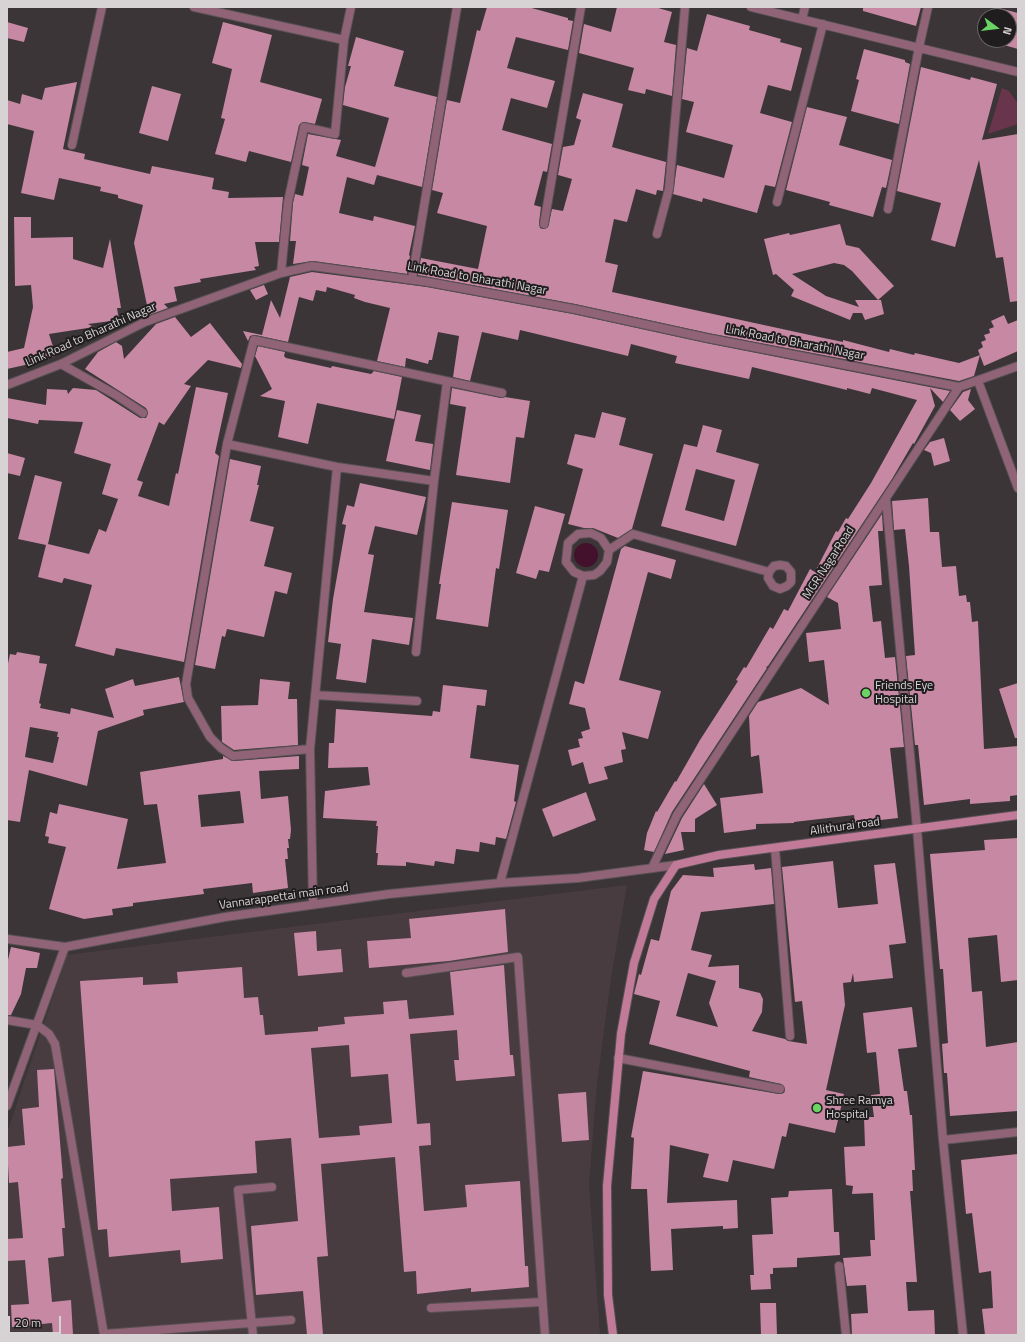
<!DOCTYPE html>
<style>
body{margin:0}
#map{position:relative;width:1025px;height:1342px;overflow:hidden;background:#3b3537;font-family:"Titillium Web",sans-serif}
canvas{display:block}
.frame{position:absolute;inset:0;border:8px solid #d7d2d4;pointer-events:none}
.north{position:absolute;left:977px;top:8px;width:40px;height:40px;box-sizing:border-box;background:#201d1e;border:1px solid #696567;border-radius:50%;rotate:105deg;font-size:11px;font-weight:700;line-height:16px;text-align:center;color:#d7d2d4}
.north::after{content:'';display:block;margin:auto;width:14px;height:18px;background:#6bd363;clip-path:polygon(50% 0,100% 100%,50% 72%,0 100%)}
.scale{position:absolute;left:8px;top:1316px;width:53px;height:18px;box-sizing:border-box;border:2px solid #d7d2d4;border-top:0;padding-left:5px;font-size:12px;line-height:14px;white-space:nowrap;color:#d7d2d4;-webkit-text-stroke:3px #201d1e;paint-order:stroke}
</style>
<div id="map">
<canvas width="1025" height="1342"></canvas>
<div class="frame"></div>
<div class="north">N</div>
<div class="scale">20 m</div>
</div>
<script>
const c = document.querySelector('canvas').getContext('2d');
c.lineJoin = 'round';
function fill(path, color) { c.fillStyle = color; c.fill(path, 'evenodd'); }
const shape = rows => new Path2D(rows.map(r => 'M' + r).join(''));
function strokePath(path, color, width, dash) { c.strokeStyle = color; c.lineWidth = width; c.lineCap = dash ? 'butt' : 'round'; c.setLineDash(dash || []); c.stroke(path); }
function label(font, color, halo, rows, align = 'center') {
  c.font = font + ' "Titillium Web",sans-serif'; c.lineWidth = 4; c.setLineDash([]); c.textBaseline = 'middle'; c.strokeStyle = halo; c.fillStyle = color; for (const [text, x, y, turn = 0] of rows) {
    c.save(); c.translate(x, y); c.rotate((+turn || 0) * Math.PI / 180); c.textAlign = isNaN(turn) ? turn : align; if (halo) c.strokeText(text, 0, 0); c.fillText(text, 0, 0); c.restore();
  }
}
const built = shape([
 [627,885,611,978,597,1084,589,1184,600,1335,7,1335,7,1133,67,955]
]);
const green = shape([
 [1002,88,1009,91,1018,104,1018,124,988,134]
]);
const water = shape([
 '574 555a12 12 0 1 1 24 0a12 12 0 1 1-24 0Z'
]);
const building = shape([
 [487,7,528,7,568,18,568,20,573,21,568,50,516,37,507,68,555,81,547,108,511,98,502,130,552,144,547,172,543,171,534,205,541,207,539,223,540,228,543,229,548,227,552,209,563,211,572,179,558,175,563,147,574,145,581,120,576,118,583,93,623,104,612,147,666,162,663,191,657,190,656,195,636,189,627,222,614,219,605,262,618,265,612,292,819,337,843,342,843,340,889,352,890,349,914,355,915,353,959,363,980,355,974,376,959,381,708,333,575,304,418,275,421,258,478,269,487,226,437,213,443,193,432,190,447,100,460,103,477,30,480,31],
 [617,7,655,7,672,12,664,42,676,45,672,96,646,89,645,94,628,90,634,68,579,53,584,24,611,32],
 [863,7,921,7,916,26,863,11],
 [995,7,1018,13,1018,49,986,40,1009,40,1009,16,992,16],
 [707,14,750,26,749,30,781,39,780,42,802,48,791,91,768,85,760,113,792,122,775,187,765,185,757,213,703,198,702,202,673,194,677,165,724,178,733,145,686,132,694,102,682,99,687,48,697,51],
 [7,22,28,28,24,42,7,38],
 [223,22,272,35,260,82,322,99,315,124,303,122,299,125,291,162,249,151,246,162,215,154,225,119,221,118,232,69,212,63],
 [356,37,404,51,394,86,437,97,422,187,377,175,374,185,347,177,339,213,373,221,374,216,415,226,409,255,410,256,407,274,313,261,293,264,296,241,290,241,293,203,295,194,303,196,309,167,302,165,308,134,341,140,336,156,375,167,389,118,343,105,345,87,351,66,348,66],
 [864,49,905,60,905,62,910,64,899,124,851,111,859,80,856,79],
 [921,67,970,80,971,77,997,84,982,140,1018,134,1018,301,1010,302,1003,257,996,258,979,160,955,247,931,240,941,203,897,191],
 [77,82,63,149,85,154,84,159,150,174,152,166,214,178,212,189,229,192,228,198,283,197,279,242,255,242,259,266,254,267,256,270,200,279,201,282,174,287,177,301,164,304,168,308,149,315,134,243,143,205,118,198,118,195,100,191,101,187,59,178,54,200,21,193,34,131,7,124,7,100,20,104,22,94,42,100,45,88],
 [152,86,181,94,168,141,139,133],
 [807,107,847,117,839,145,892,160,886,188,882,187,873,217,829,205,830,202,786,190],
 [14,217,31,217,31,238,73,237,73,259,103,268,110,239,121,308,117,308,119,320,88,324,94,327,49,334,56,356,34,363,7,369,7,352,24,348,33,307,31,285,15,286],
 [840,224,846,245,859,248,894,286,878,300,852,271,844,265,834,263,792,274,826,296,859,307,855,300,881,300,884,314,865,320,862,313,853,313,850,320,791,296,794,290,776,274,773,275,764,239,789,233,790,235],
 [312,272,427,287,573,314,706,343,950,391,943,402,930,388,935,406,914,444,913,443,892,479,768,666,766,667,767,668,672,812,654,852,644,850,647,833,656,811,657,812,675,781,676,782,700,740,738,681,736,680,744,667,746,668,770,627,773,629,784,609,788,611,810,569,815,572,836,531,838,532,846,518,848,519,871,483,917,400,872,388,870,394,847,388,847,390,752,367,749,379,675,363,677,356,631,344,628,356,520,330,518,340,482,332,470,381,453,377,459,336,438,332,432,360,429,360,428,364,406,358,405,367,377,361,390,308,365,302,354,298,355,295,327,287,326,292,316,290,313,301,299,297,288,342,255,335,250,336,248,341,243,331,262,335,271,300,280,318,290,277],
 [264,285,268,294,256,300,250,290],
 [1004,315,1008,324,1018,320,1018,351,984,366,978,350,983,347,981,342,986,340,984,335,990,333,989,329,994,327,991,321],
 [175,317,191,337,210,323,242,364,241,368,208,360,184,384,191,386,164,425,159,422,137,480,143,482,138,496,169,506,176,473,178,474,196,387,228,393,215,453,219,456,184,662,116,648,114,656,75,646,92,585,64,578,62,583,38,577,46,545,18,539,35,475,62,482,48,544,89,554,99,529,106,532,118,499,102,494,111,464,74,453,83,422,39,420,38,424,7,418,7,398,46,405,47,389,67,390,68,394,73,388,96,390,140,418,146,418,148,413,146,408,85,369,98,352,116,342,122,346,124,359,156,324],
 [258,346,285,352,284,356,286,358,331,368,332,366,371,374,374,371,402,377,394,419,317,403,308,444,278,437,285,401,260,396,272,389,255,356],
 [452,388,501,398,505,397,530,401,524,438,516,437,510,483,456,475,466,407,450,404],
 [971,389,968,400,975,409,960,421,950,410,963,392],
 [397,410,421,415,415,441,433,444,430,470,386,461],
 [602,412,626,418,619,445,653,454,632,529,618,538,593,528,584,528,568,524,583,469,567,464,575,434,595,438],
 [703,425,722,430,716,452,759,464,736,546,661,526,684,444,697,447],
 [696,469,735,480,724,521,685,510],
 [944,438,950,461,934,466,931,453,924,450,930,442],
 [7,453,25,458,20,476,7,473],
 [230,459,261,466,257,485,259,485,250,521,274,527,264,566,292,573,287,594,275,591,264,637,227,629,225,637,222,636,215,669,195,665],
 [360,483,426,497,417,535,375,526,368,554,374,555,364,612,413,618,409,645,372,639,366,683,336,679,341,644,328,642,333,599,346,525,342,524,347,505,354,507],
 [928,498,930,532,939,532,942,567,956,566,959,596,966,595,967,602,970,602,972,622,978,621,984,749,1018,746,1018,795,1010,796,1010,801,970,804,970,799,924,805,918,745,915,745,906,656,915,655,909,566,905,529,894,530,892,501],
 [452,502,508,510,499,569,496,568,488,627,436,619,441,584,439,584],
 [535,506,565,514,549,572,539,570,536,579,516,573],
 [882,514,883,531,878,531,882,585,869,586,873,622,881,621,885,658,895,657,904,747,890,748,898,818,855,823,854,815,794,822,794,823,756,824,756,829,724,833,720,798,763,793,759,755,751,757,749,716,758,702,801,688,829,705,824,660,809,662,806,633,841,629,838,603,827,597],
 [625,546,676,560,671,579,648,572,619,680,661,691,648,739,622,732,626,749,621,750,623,762,604,767,608,779,589,784,583,762,572,766,568,750,580,747,578,739,583,738,581,732,590,729,585,708,569,704,575,681,584,684,621,549],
 [17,652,40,656,39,663,47,664,39,703,41,704,40,708,70,714,71,708,114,718,105,689,133,679,135,686,179,677,184,702,143,710,144,715,98,731,87,786,29,770,20,822,7,820,7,668,10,654,16,655],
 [30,727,58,732,57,737,59,737,53,763,25,757],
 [260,679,290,682,288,699,297,699,298,745,234,750,222,742,221,706,258,705],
 [1018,683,1018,738,1015,738,999,689],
 [443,685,487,690,485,706,477,705,470,758,519,765,514,801,516,802,506,839,496,837,495,845,480,842,479,852,456,849,454,864,435,861,434,866,406,862,406,866,377,865,378,853,376,853,378,826,376,826,377,821,323,818,325,791,370,785,368,767,328,768,329,743,334,743,336,709,432,716,433,711,440,712],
 [223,756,234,761,299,756,299,769,259,771,261,799,288,796,291,830,290,839,288,839,289,848,287,848,288,859,285,859,288,888,253,893,252,883,203,889,204,894,133,903,133,906,112,909,113,915,84,919,49,909,66,847,48,843,49,837,45,836,50,812,57,814,59,804,128,819,117,869,166,863,157,804,144,805,140,772,223,759],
 [240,791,244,823,201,827,198,795],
 [704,784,717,805,695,819,695,832,681,832,684,850,665,854,682,818],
 [586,792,596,820,553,837,542,809],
 [1018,838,1018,980,1001,982,997,935,968,938,972,992,982,991,986,1047,1018,1042,1018,1111,950,1116,947,1073,944,1073,942,1044,948,1043,943,969,940,969,930,854,985,850,984,840],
 [833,861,838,908,878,904,874,865,895,863,906,943,889,945,893,978,854,982,853,973,851,982,843,983,845,1005,826,1090,844,1094,835,1133,789,1123,786,1137,782,1136,774,1169,733,1160,728,1182,703,1177,709,1154,670,1145,667,1203,737,1200,738,1228,723,1229,723,1226,671,1229,673,1270,651,1271,647,1189,631,1189,634,1138,631,1137,643,1071,779,1094,784,1093,785,1090,781,1084,749,1077,750,1071,649,1044,660,1001,634,994,639,974,641,975,651,939,659,941,671,891,683,875,714,877,713,868,754,864,755,870,771,868,774,904,701,912,691,950,712,955,708,967,739,965,739,988,760,993,763,999,762,1012,752,1031,785,1039,788,1041,807,1044,802,1001,795,1002,782,867],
 [688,973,716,981,709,1003,718,1027,676,1016],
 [505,909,508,952,449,961,369,968,367,941,411,938,409,919],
 [316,931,317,951,341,949,343,972,298,976,294,933],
 [11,947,40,953,37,968,26,968,21,994,11,1015,7,1015,7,964],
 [504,965,510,1055,513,1055,515,1076,456,1081,454,1060,459,1060,457,1030,410,1034,417,1124,430,1123,431,1145,419,1146,424,1211,467,1207,465,1185,520,1181,525,1266,528,1266,529,1287,471,1292,471,1288,417,1294,416,1271,404,1272,395,1157,321,1164,328,1256,317,1257,323,1335,307,1335,303,1291,256,1295,251,1226,298,1221,291,1138,255,1141,257,1173,170,1179,172,1211,219,1207,223,1259,181,1263,180,1250,109,1257,107,1229,98,1230,80,981,143,977,143,985,178,983,177,972,242,967,244,998,258,997,260,1015,263,1015,265,1035,318,1031,318,1027,345,1024,344,1017,384,1014,383,1002,407,1000,409,1019,454,1015,450,972],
 [349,1045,351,1077,388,1074,392,1123,359,1126,360,1135,319,1138,311,1048],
 [912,1007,917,1047,898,1049,904,1091,907,1091,910,1115,912,1115,915,1170,912,1170,913,1191,910,1191,917,1282,906,1282,908,1311,934,1310,935,1335,852,1335,851,1314,868,1313,866,1285,847,1286,843,1258,871,1256,870,1240,875,1240,873,1193,852,1194,853,1186,846,1185,844,1147,865,1146,864,1117,874,1117,871,1095,880,1094,876,1052,867,1053,863,1013],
 [54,1069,63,1178,61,1179,65,1228,62,1228,64,1256,48,1258,52,1302,71,1300,73,1335,53,1335,52,1323,12,1327,11,1305,29,1304,25,1260,7,1261,7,1239,23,1238,18,1182,9,1183,7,1147,25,1145,22,1109,39,1107,37,1070],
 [586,1092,589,1140,562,1142,558,1094],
 [1018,1154,1018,1335,985,1335,982,1309,993,1308,991,1271,979,1273,972,1213,966,1214,961,1160],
 [832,1189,834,1232,839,1232,840,1255,797,1258,797,1267,773,1268,773,1274,770,1274,771,1289,751,1290,750,1275,754,1275,752,1235,773,1234,771,1198,788,1197,789,1191],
 [760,1303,776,1303,777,1335,761,1335]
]);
const service = shape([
 [609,550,633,534,769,572,774,566,780,565,786,566,791,572,791,582,787,586,780,589,773,586,768,578,769,572],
 [500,883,583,576,574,572,566,562,568,543,578,534,591,533,601,538,609,550,607,562,600,571,594,575,583,576],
 [406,973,518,957,545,1335],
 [55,1044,104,1335],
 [431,1308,542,1302],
 [104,1334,291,1320],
 [253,1335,238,1190,272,1187]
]);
const minor = shape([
 [194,7,344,40],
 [751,7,1018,72],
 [802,19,805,7],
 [72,145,102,7],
 [777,202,823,24],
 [888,209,919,47,928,7],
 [544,224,581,7],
 [657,234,669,189,685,7],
 [281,273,288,202,304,127,335,134,344,40,351,7],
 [412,279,457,7],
 [61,364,116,395,143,413],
 [978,381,1018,488],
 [7,385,61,364,145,322,281,273,312,266,428,282,574,309,707,338,959,387],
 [227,444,254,340,502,393],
 [886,499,917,829,943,1140,963,1335],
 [416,652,434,481],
 [315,695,417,701],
 [310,749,233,756,221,748,210,737,188,698,186,684,227,444,337,467],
 [775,848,790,1036],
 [652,868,677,815,959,387,1018,366],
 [313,904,310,749,337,467,434,481,447,382],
 [7,939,65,947],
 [7,1020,37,1025,49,1034,55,1044],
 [618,1058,780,1089],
 [7,1106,65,947,225,917,389,894,500,883,578,878,676,865],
 [943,1140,1018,1132],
 [839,1266,846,1335]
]);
const secondary = shape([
 [613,1335,608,1295,607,1186,621,1034,634,963,654,899,676,865,719,855,1018,815]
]);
const markers = [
 [866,693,5,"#6bd363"],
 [817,1108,5,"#6bd363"]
];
const streetNames = [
 ["Link Road to Bharathi Nagar",477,279,10],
 ["Link Road to Bharathi Nagar",91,335,-24],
 ["Link Road to Bharathi Nagar",795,343,11],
 ["MGR NagarRoad",829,563,-57],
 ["Allithurai road",845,827,-8],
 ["Vannarappettai main road",284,897,-8]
];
const poiNames = [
 ["Friends Eye",875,686],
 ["Hospital",875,700],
 ["Shree Ramya",826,1101],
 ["Hospital",826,1115]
];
fill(built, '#493c41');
fill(green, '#69354d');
fill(water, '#43112b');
fill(building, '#c688a2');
strokePath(service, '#575153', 10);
strokePath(minor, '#575153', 10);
strokePath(secondary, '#575153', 10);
strokePath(service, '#906376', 8);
strokePath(minor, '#906376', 8);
strokePath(secondary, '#c27a99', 8);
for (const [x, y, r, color] of markers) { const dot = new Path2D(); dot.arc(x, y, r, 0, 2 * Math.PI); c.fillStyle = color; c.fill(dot); strokePath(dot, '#201d1e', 1.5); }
label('12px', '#d7d2d4', '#201d1e', streetNames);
label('12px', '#d7d2d4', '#201d1e', poiNames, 'left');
</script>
